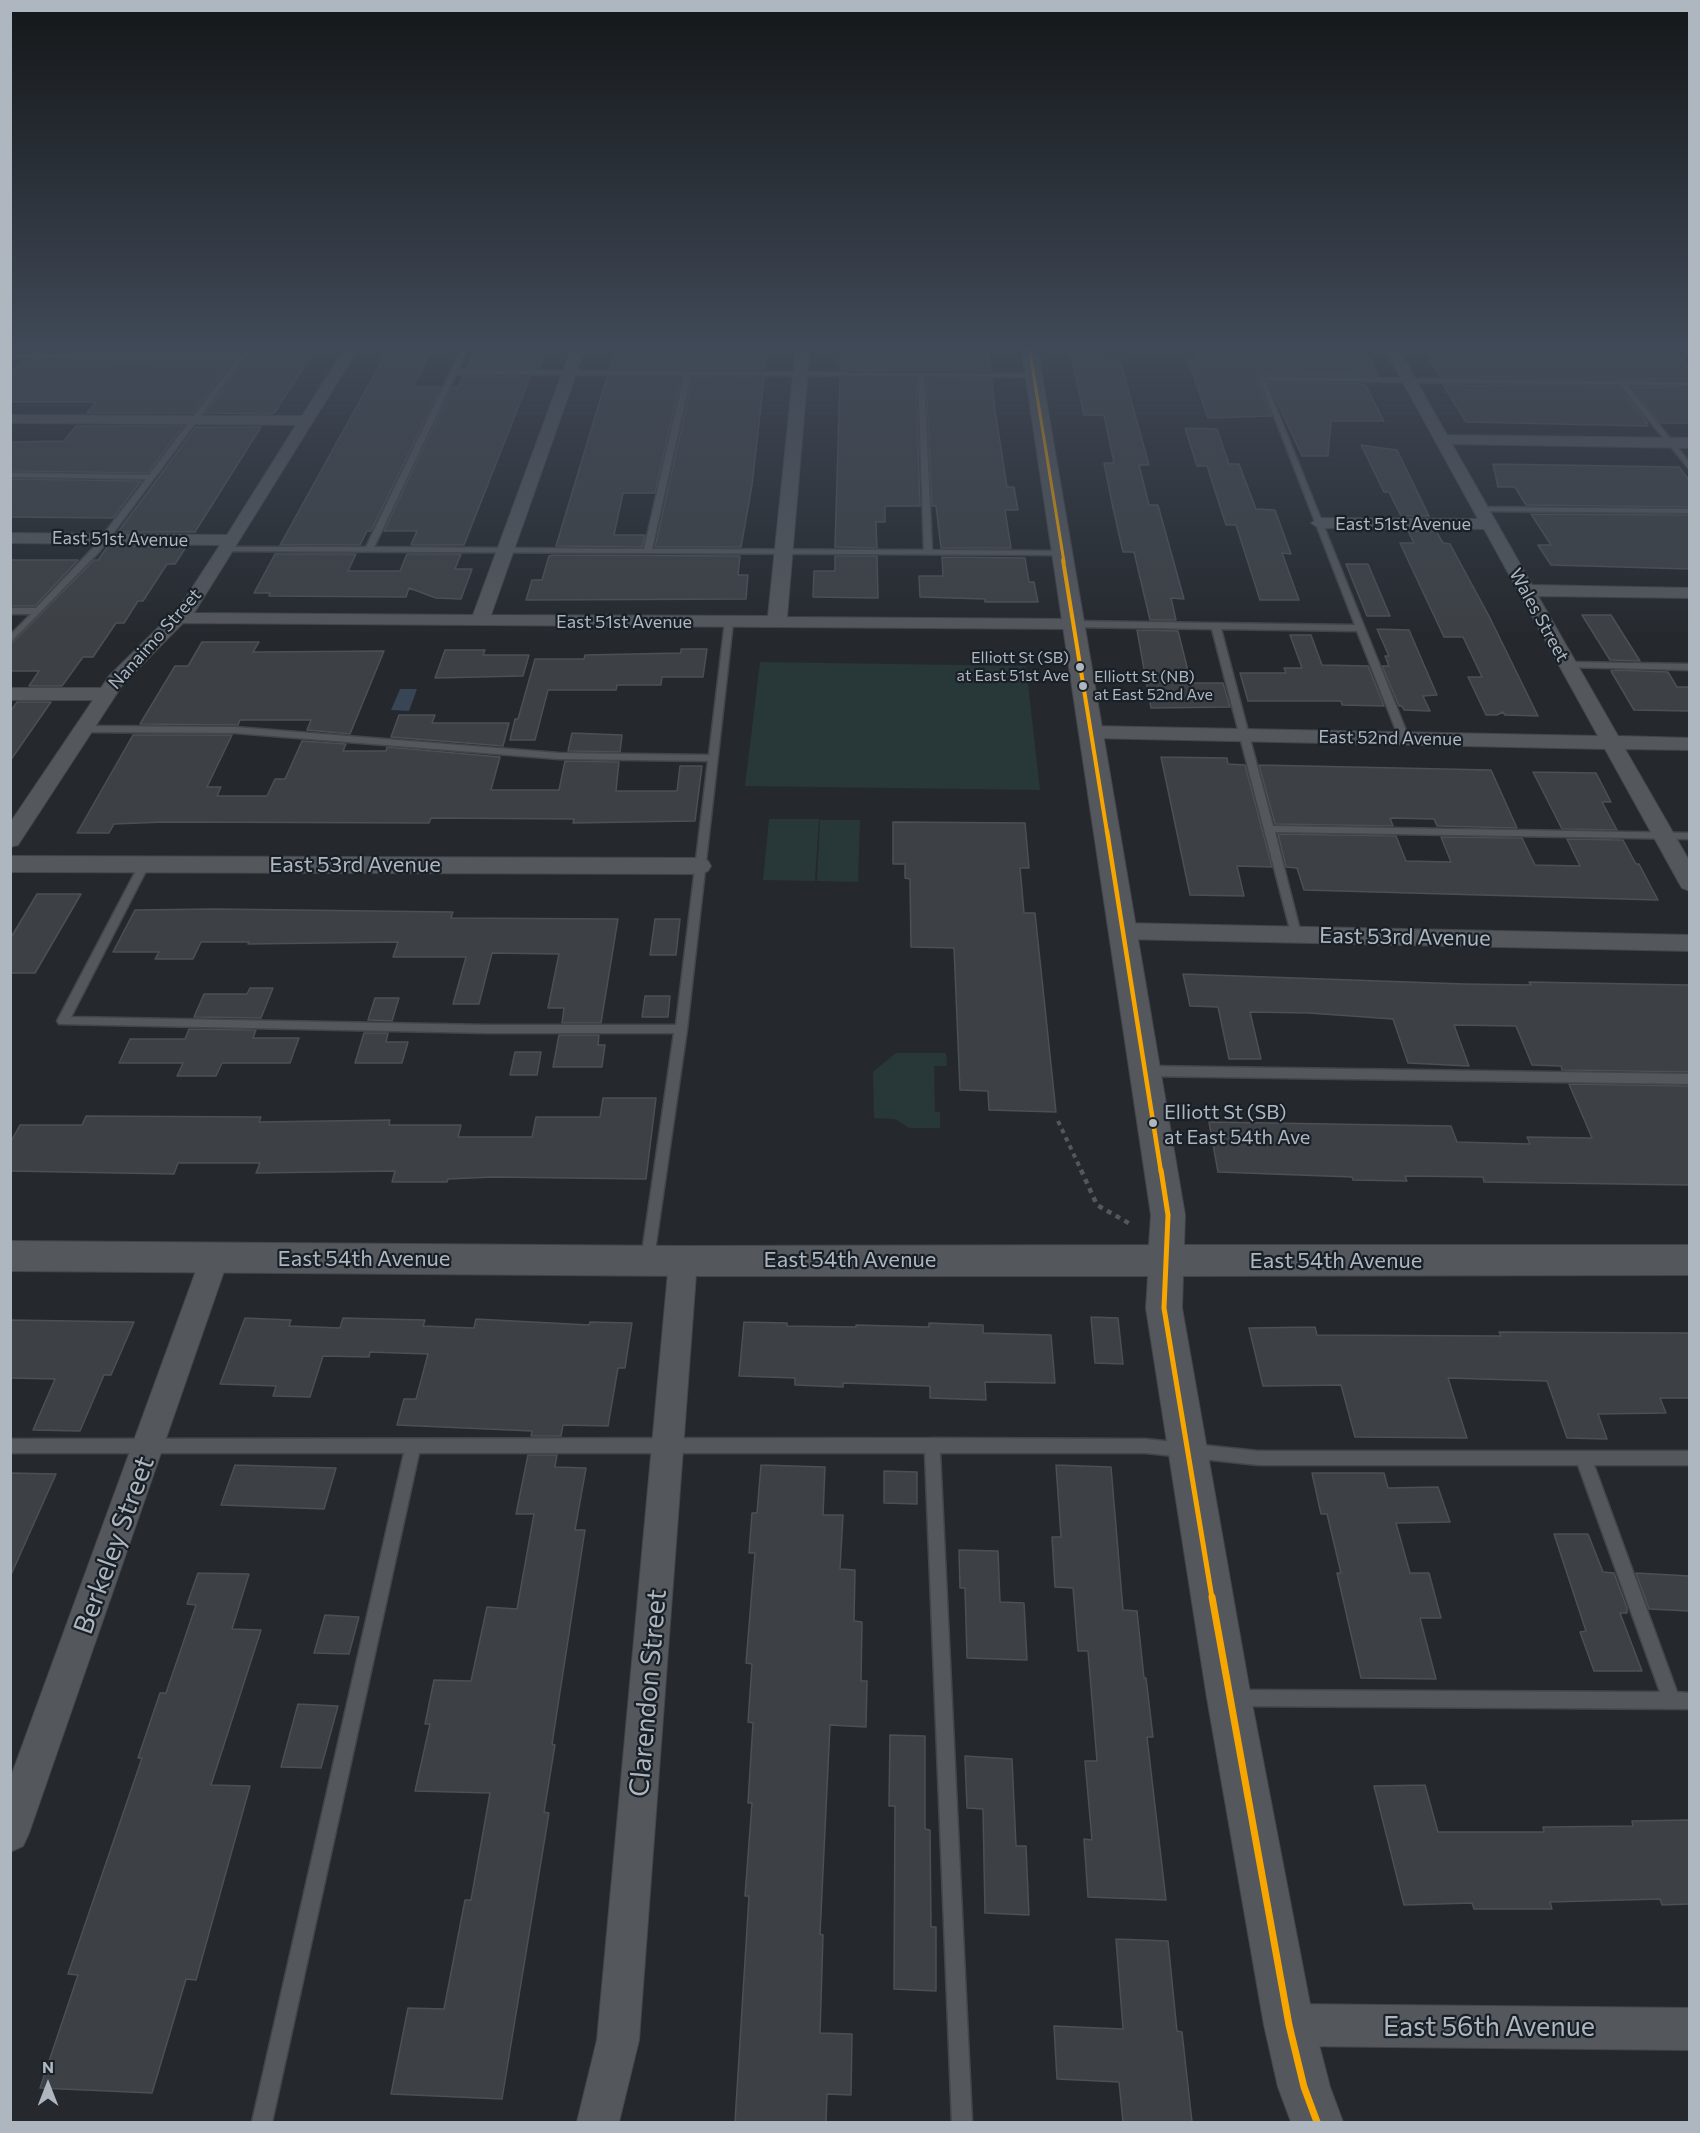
<!DOCTYPE html>
<style>
body{margin:0}
#map{position:relative;width:1700px;height:2133px;overflow:hidden;background:#25292e;font-family:Commissioner,sans-serif}
canvas{display:block}
.frame{position:absolute;inset:0;border:12px solid #aeb6c0;pointer-events:none}
.north{position:absolute;left:18px;top:2055px;width:60px;height:60px;-webkit-text-stroke:4px #1a2027;paint-order:stroke;rotate:0deg;font-size:16px;font-weight:700;line-height:24px;text-align:center;color:#aeb6c0}
.north::after{content:'';display:block;margin:auto;width:21px;height:27px;background:#aeb6c0;clip-path:polygon(50% 0,100% 100%,50% 72%,0 100%)}
</style>
<div id="map">
<canvas width="1700" height="2133"></canvas>
<div class="frame"></div>
<div class="north">N</div>
</div>
<script>
const c = document.querySelector('canvas').getContext('2d');
c.lineJoin = 'round';
function fill(path, color) { c.fillStyle = color; c.fill(path, 'evenodd'); }
const shape = rows => new Path2D(rows.map(r => 'M' + r).join(''));
function strokePath(path, color, width, dash) { c.strokeStyle = color; c.lineWidth = width; c.lineCap = dash ? 'butt' : 'round'; c.setLineDash(dash || []); c.stroke(path); }
function label(font, color, halo, rows, align = 'center') {
  c.font = font + ' Commissioner,sans-serif'; c.lineWidth = 4.5; c.setLineDash([]); c.textBaseline = 'middle'; c.strokeStyle = halo; c.fillStyle = color; for (const [text, x, y, turn = 0] of rows) {
    c.save(); c.translate(x, y); c.rotate((+turn || 0) * Math.PI / 180); c.textAlign = isNaN(turn) ? turn : align; if (halo) c.strokeText(text, 0, 0); c.fillText(text, 0, 0); c.restore();
  }
}
const green = shape([
 [760,662,1026,666,1040,790,745,786],
 [769,819,819,819,815,881,763,880],
 [820,820,860,820,858,882,817,881],
 [896,1053,946,1053,947,1066,934,1066,935,1112,940,1112,940,1128,909,1128,895,1119,874,1118,873,1072]
]);
const water = shape([
 [400,689,417,689,409,711,391,710]
]);
const building = shape([
 [317,346,275,412,270,414,205,413,256,347,317,346],
 [390,346,434,346,413,387,441,387,371,531,367,531,360,545,280,545,390,346],
 [477,346,546,346,539,368,467,368,477,346],
 [36,347,166,347,242,349,239,353,31,352,36,347],
 [615,348,767,348,765,370,609,369,615,348],
 [883,348,988,350,991,371,840,370,840,350,883,348],
 [1255,350,1366,352,1379,376,1259,375,1257,378,1272,416,1208,418,1188,360,1198,360,1195,352,1256,352,1255,350],
 [1070,351,1102,351,1104,360,1120,360,1149,465,1139,465,1149,505,1158,505,1184,599,1171,598,1176,620,1150,620,1134,552,1123,552,1113,508,1104,463,1114,463,1104,415,1084,415,1070,351],
 [1425,351,1676,353,1689,367,1689,380,1440,377,1425,351],
 [23,360,232,361,193,413,87,413,96,402,10,402,10,374,23,360],
 [463,376,530,377,464,545,411,545,417,531,384,531,452,387,458,387,463,376],
 [607,377,681,377,655,493,623,493,614,535,645,535,642,547,556,546,607,377],
 [693,377,764,378,752,485,741,547,655,547,693,377],
 [840,378,916,378,920,506,885,506,885,522,876,522,877,548,835,547,840,378],
 [926,378,992,379,994,403,1007,487,1014,487,1018,510,1005,510,1011,548,941,548,936,506,932,506,926,378],
 [1268,382,1365,384,1384,421,1331,421,1328,456,1302,456,1268,382],
 [1443,385,1619,387,1648,423,1645,423,1648,426,1466,422,1443,385],
 [1632,387,1689,388,1689,423,1660,423,1632,387],
 [76,426,183,426,148,473,10,471,10,442,64,441,76,426],
 [196,427,261,427,195,532,118,532,196,427],
 [1185,428,1217,429,1229,464,1239,464,1256,509,1275,510,1291,554,1282,553,1299,600,1260,600,1236,525,1226,525,1207,466,1197,466,1185,428],
 [1361,445,1397,450,1429,516,1401,516,1389,492,1384,492,1361,445],
 [1493,464,1679,467,1689,480,1689,507,1526,505,1515,487,1498,487,1493,464],
 [10,479,141,481,113,518,10,517,10,479],
 [1531,514,1689,515,1689,569,1551,565,1538,545,1551,545,1531,514],
 [1408,531,1436,531,1443,543,1450,544,1489,616,1538,716,1505,715,1503,712,1497,715,1486,715,1468,677,1482,677,1463,637,1444,637,1400,543,1414,543,1408,531],
 [108,546,186,547,175,564,167,564,143,601,138,601,124,623,116,623,93,657,83,657,62,686,29,686,39,671,10,671,10,645,94,560,98,560,108,546],
 [275,554,356,554,348,571,400,571,407,554,461,554,455,569,472,569,461,599,436,598,409,588,406,597,269,596,270,593,254,593,275,554],
 [554,555,740,556,738,575,748,575,746,599,526,600,532,580,542,580,549,556,554,555],
 [835,556,877,556,878,598,813,597,814,571,835,571,835,556],
 [942,557,1025,558,1029,582,1034,582,1038,602,985,602,985,599,920,597,919,576,943,576,942,557],
 [10,560,78,560,35,606,10,606,10,560],
 [1346,564,1368,564,1390,616,1367,616,1346,564],
 [1582,615,1611,615,1640,661,1610,660,1582,615],
 [1377,629,1409,630,1437,695,1423,696,1430,711,1404,710,1402,706,1399,706,1382,666,1389,666,1385,656,1389,656,1377,629],
 [1137,630,1178,631,1191,683,1223,683,1230,707,1151,708,1137,630],
 [1290,635,1311,635,1322,665,1368,666,1384,706,1342,705,1341,701,1248,701,1240,673,1286,673,1284,668,1302,668,1290,635],
 [202,642,259,642,253,652,384,651,350,734,307,730,311,720,240,720,238,725,140,724,175,666,188,666,202,642],
 [681,649,707,649,703,677,662,677,661,685,617,685,616,690,548,690,535,740,510,740,515,719,518,719,535,659,584,659,585,655,681,653,681,649],
 [445,650,485,650,483,655,529,655,523,676,435,678,445,650],
 [1616,670,1668,672,1677,687,1689,687,1689,711,1634,710,1611,671,1616,670],
 [17,702,51,702,10,761,10,712,17,702],
 [399,715,435,715,432,723,509,723,503,746,391,737,399,715],
 [572,733,622,735,620,752,568,751,572,733],
 [133,735,232,735,207,787,221,787,217,796,267,796,275,779,285,779,302,741,346,744,343,751,386,751,387,747,500,757,491,790,559,790,565,761,619,762,616,791,677,791,680,766,702,766,695,821,573,823,574,819,431,818,429,823,164,822,114,824,109,833,77,833,133,735],
 [1161,757,1227,758,1228,764,1245,765,1272,867,1237,866,1244,896,1190,895,1161,757],
 [1259,765,1491,770,1517,828,1437,826,1434,819,1390,818,1393,826,1275,824,1259,765],
 [1533,772,1596,773,1611,802,1602,802,1617,830,1562,829,1533,772],
 [893,822,1025,823,1029,868,1020,868,1024,913,1035,913,1056,1112,989,1110,988,1091,960,1090,954,948,911,947,910,879,905,878,905,864,893,864,893,822],
 [1278,834,1396,836,1406,861,1451,862,1441,837,1522,838,1535,865,1580,866,1567,839,1623,840,1636,864,1639,864,1658,900,1304,890,1297,868,1286,867,1278,834],
 [37,894,81,894,35,973,10,973,10,939,37,894],
 [215,909,453,912,451,918,618,919,601,1023,562,1023,564,1008,548,1008,559,954,492,953,479,1004,453,1004,466,957,393,957,398,942,248,944,249,942,201,942,193,959,155,959,159,952,113,952,135,910,215,909],
 [655,919,680,919,676,955,650,955,655,919],
 [1183,974,1464,984,1531,985,1529,982,1689,985,1689,1072,1562,1070,1561,1066,1532,1065,1516,1026,1454,1025,1469,1066,1408,1063,1393,1019,1309,1013,1250,1012,1261,1059,1229,1059,1218,1007,1190,1006,1183,974],
 [250,988,273,988,261,1018,194,1017,204,994,247,994,250,988],
 [645,996,670,996,668,1017,642,1017,645,996],
 [375,998,399,998,392,1021,368,1020,375,998],
 [189,1029,256,1030,253,1038,299,1038,290,1063,222,1063,216,1076,177,1076,183,1063,119,1063,130,1039,185,1039,189,1029],
 [364,1033,388,1033,386,1042,408,1042,402,1063,355,1063,364,1033],
 [559,1035,599,1035,598,1045,605,1045,602,1067,553,1067,559,1035],
 [515,1052,541,1052,537,1075,510,1075,515,1052],
 [1569,1084,1689,1086,1689,1185,1484,1182,1483,1177,1405,1176,1407,1181,1353,1180,1352,1177,1218,1172,1209,1122,1451,1126,1457,1142,1530,1144,1527,1137,1592,1138,1569,1084],
 [603,1098,656,1098,646,1179,493,1177,448,1179,447,1182,392,1182,395,1171,256,1173,260,1163,178,1163,174,1174,10,1171,10,1143,20,1125,82,1125,86,1116,261,1117,259,1122,390,1120,389,1125,461,1125,458,1137,532,1137,536,1117,600,1117,603,1098],
 [1091,1317,1118,1318,1123,1364,1095,1363,1091,1317],
 [245,1318,291,1320,289,1326,340,1328,343,1318,425,1320,423,1326,474,1328,476,1319,589,1325,590,1322,632,1323,625,1368,618,1368,608,1426,563,1425,561,1436,531,1436,532,1431,397,1425,404,1399,416,1399,428,1354,370,1352,369,1357,323,1356,310,1397,273,1396,276,1386,220,1384,245,1318],
 [10,1320,134,1322,111,1375,104,1375,80,1431,33,1430,55,1379,10,1378,10,1320],
 [744,1322,787,1323,787,1326,856,1327,856,1325,929,1327,929,1323,983,1325,983,1333,1051,1335,1055,1383,985,1382,986,1400,930,1398,930,1386,843,1383,843,1387,795,1385,795,1378,739,1376,744,1322],
 [1315,1327,1317,1335,1501,1336,1499,1332,1689,1333,1689,1398,1660,1398,1666,1413,1598,1414,1607,1439,1567,1438,1547,1381,1448,1378,1467,1438,1355,1437,1341,1385,1263,1386,1249,1328,1315,1327],
 [528,1455,557,1455,555,1467,586,1468,575,1530,585,1530,552,1744,555,1745,544,1812,549,1813,502,2099,391,2094,408,2008,444,2009,465,1900,471,1900,490,1793,415,1791,430,1724,425,1724,434,1680,471,1681,487,1607,517,1609,534,1514,516,1514,528,1455],
 [235,1465,336,1468,324,1509,221,1505,235,1465],
 [761,1465,825,1467,823,1515,843,1515,840,1569,855,1570,854,1621,862,1622,861,1681,867,1681,866,1727,830,1725,820,1934,823,1935,820,2033,852,2034,851,2095,827,2094,826,2122,735,2122,749,1896,745,1896,752,1803,748,1803,753,1723,748,1722,752,1664,746,1663,755,1553,749,1553,752,1513,757,1513,761,1465],
 [1056,1465,1111,1467,1123,1610,1137,1611,1144,1678,1146,1678,1153,1737,1147,1737,1166,1900,1088,1897,1084,1839,1092,1840,1085,1761,1097,1761,1088,1651,1078,1651,1073,1588,1055,1587,1052,1537,1061,1537,1056,1465],
 [884,1471,917,1472,917,1504,884,1503,884,1471],
 [10,1473,56,1474,10,1577,10,1473],
 [1312,1473,1384,1473,1388,1488,1438,1487,1450,1522,1396,1523,1410,1573,1429,1573,1441,1618,1420,1618,1436,1679,1361,1678,1337,1573,1341,1573,1327,1514,1321,1514,1312,1473],
 [1554,1534,1588,1534,1603,1572,1614,1573,1627,1608,1627,1613,1620,1613,1642,1671,1594,1671,1580,1632,1586,1631,1554,1534],
 [959,1550,998,1551,1000,1602,1024,1603,1027,1660,967,1658,965,1588,960,1588,959,1550],
 [198,1573,249,1574,232,1629,261,1630,211,1785,250,1786,196,1980,186,1979,152,2093,40,2088,78,1975,68,1974,142,1758,138,1758,160,1693,166,1693,196,1605,187,1604,198,1573],
 [1636,1573,1689,1576,1689,1611,1649,1609,1636,1573],
 [325,1615,359,1617,349,1654,314,1653,325,1615],
 [298,1704,338,1706,321,1768,281,1767,298,1704],
 [890,1735,925,1736,925,1829,930,1830,931,1927,936,1927,936,1991,894,1989,895,1806,889,1806,890,1735],
 [965,1756,1012,1759,1016,1846,1026,1846,1029,1915,985,1913,983,1809,967,1808,965,1756],
 [1425,1785,1438,1832,1544,1832,1543,1827,1633,1826,1632,1821,1689,1820,1689,1904,1662,1905,1660,1899,1550,1902,1552,1909,1474,1909,1472,1903,1404,1905,1374,1786,1425,1785],
 [1116,1939,1168,1941,1177,2031,1182,2032,1192,2122,1123,2122,1119,2082,1057,2079,1054,2026,1123,2029,1116,1939]
]);
const pathFar1 = shape([
 [1058,1121,1082,1172]
]);
const path = shape([
 [1081,1170,1097,1205,1132,1225]
]);
const service = shape([
 [247,346,253,346,99,552,10,643,10,635,31,614,10,614,10,608,36,608,93,548,146,479,10,477,10,473,149,475,237,359,10,358,10,354,240,355,247,346],
 [463,346,469,346,458,370,1036,374,1037,375,1034,377,924,376,932,550,1061,551,1065,553,1061,555,222,551,222,547,366,547,463,346],
 [456,374,684,375,644,549,374,547,456,374],
 [691,375,918,376,924,550,652,549,691,375],
 [1259,377,1690,382,1690,386,1627,385,1690,463,1690,470,1620,385,1265,380,1409,738,1404,741,1399,738,1357,631,1221,629,1273,826,1690,833,1690,839,1275,832,1301,934,1300,937,1292,937,1212,629,1072,627,1068,624,1072,621,1355,625,1259,377],
 [1477,507,1690,509,1690,513,1480,511,1477,511,1477,507],
 [729,619,733,622,687,1029,653,1264,648,1266,643,1264,641,1260,674,1033,487,1033,59,1024,57,1021,139,865,144,861,149,865,71,1017,487,1025,676,1025,708,761,559,759,235,733,82,732,77,729,82,726,235,727,559,753,709,755,725,622,729,619],
 [1567,662,1690,664,1690,670,1564,667,1563,665,1567,662],
 [1145,1066,1690,1074,1690,1084,1145,1076,1141,1074,1139,1071,1141,1068,1145,1066],
 [932,1438,1146,1439,1258,1451,1690,1451,1690,1465,1594,1465,1677,1692,1690,1693,1690,1709,1236,1706,1230,1704,1228,1698,1230,1692,1236,1690,1660,1692,1578,1465,1258,1465,1146,1453,940,1453,972,2122,952,2122,925,1453,419,1453,272,2122,252,2122,404,1453,10,1453,10,1439,932,1438]
]);
const minor = shape([
 [346,346,360,346,194,613,473,615,572,346,586,346,491,615,768,616,796,346,810,346,787,617,1072,619,1078,620,1081,624,1078,628,1072,629,183,623,123,684,18,845,10,847,10,823,93,700,10,700,10,688,101,688,109,676,181,605,220,545,10,543,10,533,227,535,296,425,10,423,10,415,302,416,346,346],
 [1383,346,1397,346,1447,435,1690,438,1690,448,1452,444,1532,585,1690,588,1690,598,1538,596,1618,736,1690,738,1690,750,1625,749,1690,862,1690,891,1682,888,1679,883,1605,749,1090,738,1083,736,1080,732,1083,728,1090,726,1598,736,1484,529,1319,528,1311,523,1319,518,1478,519,1383,346],
 [10,856,700,858,708,861,711,866,708,871,700,874,10,872,10,856],
 [1121,923,1690,935,1690,951,1121,939,1113,937,1109,931,1113,925,1121,923],
 [215,1245,225,1248,229,1257,29,1833,23,1846,10,1852,10,1779,201,1257,205,1248,215,1245],
 [683,1248,693,1252,697,1261,639,2040,619,2122,577,2122,597,2040,669,1261,673,1252,683,1248],
 [1289,2004,1690,2008,1690,2050,1289,2046,1274,2040,1268,2025,1274,2010,1289,2004]
]);
const tertiary = shape([
 [1021,346,1037,346,1185,1215,1184,1245,1690,1245,1690,1275,1183,1276,1182,1308,1251,1698,1314,2025,1330,2087,1343,2122,1291,2122,1278,2087,1264,2025,1207,1698,1146,1308,1148,1276,683,1276,10,1271,10,1241,683,1246,1149,1245,1151,1215,1021,346]
]);
const bus1Far4 = shape([
 [1029,346,1064,562]
]);
const bus1Far3 = shape([
 [1063,560,1107,832]
]);
const bus1Far2 = shape([
 [1107,831,1161,1172]
]);
const bus1Far1 = shape([
 [1161,1170,1168,1215,1164,1308,1212,1598]
]);
const bus1 = shape([
 [1212,1597,1289,2025,1304,2087,1317,2122]
]);
const markers = [
 [1080,667,5,"#aeb6c0"],
 [1083,686,5,"#aeb6c0"],
 [1153,1123,5,"#aeb6c0"]
];
const farBusnames = [
 ["Elliott St (SB)",1069,658],
 ["at East 51st Ave",1069,676],
 ["Elliott St (NB)",1094,677,"left"],
 ["at East 52nd Ave",1094,695,"left"]
];
const farStreetnames = [
 ["East 51st Avenue",1403,524],
 ["East 51st Avenue",120,539,1],
 ["Wales Street",1539,615,61],
 ["East 51st Avenue",624,622],
 ["Nanaimo Street",155,639,-48],
 ["East 52nd Avenue",1390,738,1]
];
const busNames = [
 ["Elliott St (SB)",1164,1112],
 ["at East 54th Ave",1164,1137]
];
const streetNames = [
 ["East 53rd Avenue",355,865],
 ["East 53rd Avenue",1405,937,1],
 ["East 54th Avenue",364,1259],
 ["East 54th Avenue",850,1260],
 ["East 54th Avenue",1336,1261]
];
const nearStreetnames = [
 ["Berkeley Street",114,1545,-70],
 ["Clarendon Street",648,1693,-85],
 ["East 56th Avenue",1489,2027]
];
fill(green, '#283737');
fill(water, '#374555');
fill(building, '#3d4145');
strokePath(building, '#4c5056', 1.5);
strokePath(service, '#424549', 3);
strokePath(minor, '#424549', 2);
strokePath(tertiary, '#424549', 2);
strokePath(pathFar1, '#53585b', 4, [4.5, 4.5]);
strokePath(path, '#53585b', 4.5, [5, 5]);
fill(service, '#54585d');
fill(minor, '#54585d');
fill(tertiary, '#54585d');
strokePath(bus1Far4, '#f7a600', 3);
strokePath(bus1Far3, '#f7a600', 4);
strokePath(bus1Far2, '#f7a600', 4.5);
strokePath(bus1Far1, '#f7a600', 5);
strokePath(bus1, '#f7a600', 7);
const sky = c.createLinearGradient(0, 0, 0, 644);
sky.addColorStop(0, '#141719');
sky.addColorStop(0.54, '#404957');
sky.addColorStop(1, '#40495700');
c.fillStyle = sky;
c.fillRect(0, 0, 1700, 644);
for (const [x, y, r, color] of markers) { const dot = new Path2D(); dot.arc(x, y, r, 0, 2 * Math.PI); c.fillStyle = color; c.fill(dot); strokePath(dot, '#1a2027', 2); }
label('16px', '#aeb6c0', '#1a2027', farBusnames, 'right');
label('18px', '#aeb6c0', '#1a2027', farStreetnames);
label('20px', '#aeb6c0', '#1a2027', busNames, 'left');
label('22px', '#aeb6c0', '#1a2027', streetNames);
label('27px', '#aeb6c0', '#1a2027', nearStreetnames);
</script>
